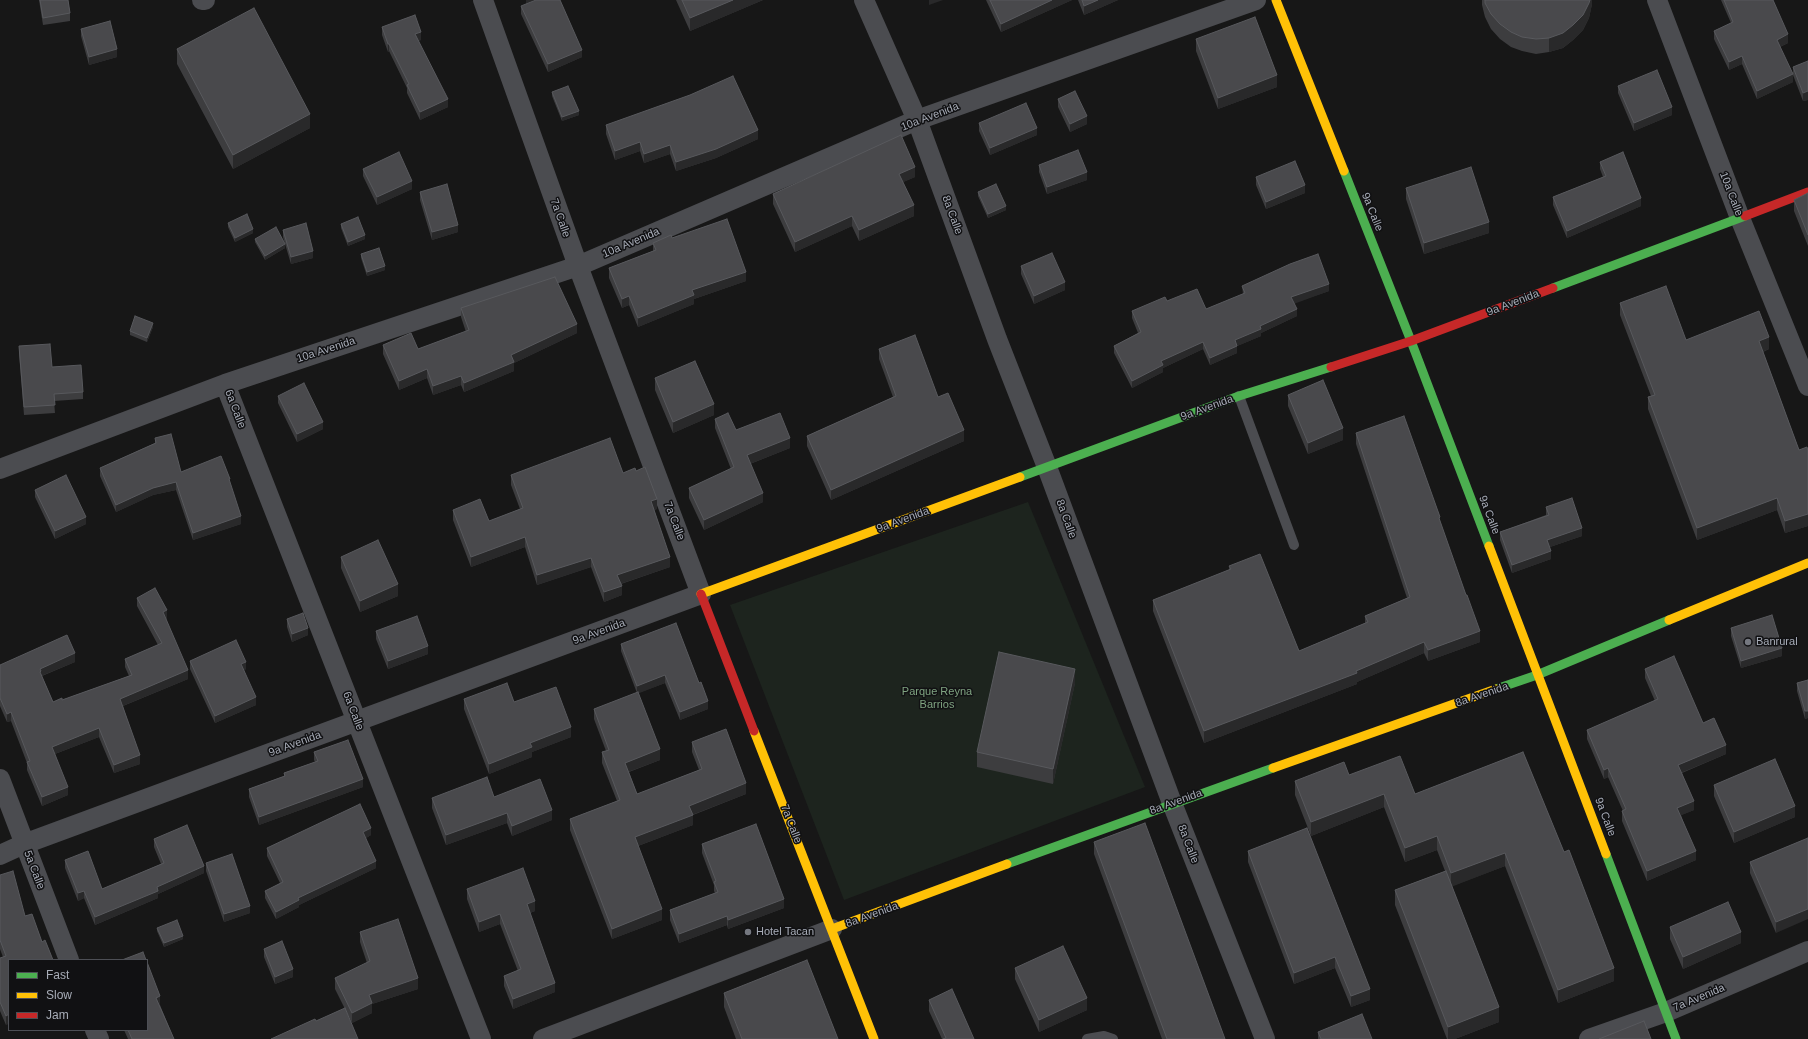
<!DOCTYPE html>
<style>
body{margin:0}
#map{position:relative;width:1808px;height:1039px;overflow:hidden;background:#171717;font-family:Helvetica,sans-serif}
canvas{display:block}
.legend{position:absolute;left:8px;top:959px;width:140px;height:72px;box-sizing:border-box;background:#111113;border:1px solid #4d4f55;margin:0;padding:5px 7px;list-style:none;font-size:12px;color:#a8adb8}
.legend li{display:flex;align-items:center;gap:8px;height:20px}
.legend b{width:20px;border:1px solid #4d4f55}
</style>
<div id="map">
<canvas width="1808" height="1039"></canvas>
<ul class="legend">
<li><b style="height:5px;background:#4caf50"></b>Fast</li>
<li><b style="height:5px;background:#ffc107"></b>Slow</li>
<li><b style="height:5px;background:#c62828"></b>Jam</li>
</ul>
</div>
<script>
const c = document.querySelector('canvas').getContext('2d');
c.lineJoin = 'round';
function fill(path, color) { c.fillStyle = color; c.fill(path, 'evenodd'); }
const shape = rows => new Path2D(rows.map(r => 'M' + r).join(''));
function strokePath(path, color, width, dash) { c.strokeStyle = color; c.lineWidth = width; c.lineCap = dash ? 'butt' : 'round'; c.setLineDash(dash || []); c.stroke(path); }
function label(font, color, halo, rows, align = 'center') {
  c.font = font + ' Helvetica,sans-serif'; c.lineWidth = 3; c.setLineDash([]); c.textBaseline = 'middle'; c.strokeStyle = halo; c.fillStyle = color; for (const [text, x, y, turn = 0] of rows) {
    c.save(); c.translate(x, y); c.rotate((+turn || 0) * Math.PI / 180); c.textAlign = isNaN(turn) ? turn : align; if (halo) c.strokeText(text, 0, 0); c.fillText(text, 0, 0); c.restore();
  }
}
const green = shape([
 [1028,502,1145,787,844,900,730,605]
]);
const lane = shape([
 [1239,396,1294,545],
 [1087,1039,1104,1036,1113,1039]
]);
const street = shape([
 [202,0,205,0],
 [864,0,917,120,997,339,1047,467,1172,803,1265,1039],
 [1657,0,1740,218,1808,386],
 [225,384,481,1039],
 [0,469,225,384,578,266,917,120,1256,0],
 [0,779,69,960],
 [0,855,24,844,701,594,578,266,483,0],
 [95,1030,99,1039],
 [543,1039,832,929],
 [1589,1039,1666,1012,1808,951]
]);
const fast = shape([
 [1344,171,1411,341,1489,546],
 [1553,288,1745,216],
 [1020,477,1239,396,1331,367],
 [1496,689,1537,675,1669,620],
 [1606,854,1676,1039],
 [1007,864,1273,768]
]);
const slow = shape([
 [1276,0,1344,171],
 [1489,546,1606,854],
 [701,594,1020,477],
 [1669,620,1808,563],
 [754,731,874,1039],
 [1273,768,1496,689],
 [832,929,1007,864]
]);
const jam = shape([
 [1745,216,1808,192],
 [1331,367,1411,341,1553,288],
 [701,594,754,731]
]);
const wall = shape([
 [39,0,68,0,70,13,70,21,43,25],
 [676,0,763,0,690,31],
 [986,0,1072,0,1001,32],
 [1078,0,1118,0,1084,15],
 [1482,0,1592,0,1592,4,1589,18,1583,30,1573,40,1563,48,1549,52,1536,54,1522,51,1511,47,1500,39,1491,29,1485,17,1482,5],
 [1721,0,1773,0,1788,43,1780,47,1793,82,1757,99,1742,64,1729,70,1714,39,1714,31,1731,23],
 [521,6,582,57,548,72,521,14],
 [382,27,421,40,418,41,448,107,420,120,407,93,407,88,389,51,388,52,382,35],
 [81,29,117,57,89,65,81,36],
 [1196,39,1277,87,1218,109,1196,51],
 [177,49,310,128,233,169,177,64],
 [1808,61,1808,100,1803,101,1793,75,1793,67],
 [1618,86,1672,115,1634,131,1618,93],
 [552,92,579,115,562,121,552,96],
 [1058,99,1087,124,1070,132,1058,107],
 [979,123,1037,135,990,155,979,131],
 [606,125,758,139,716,158,676,171,670,154,644,163,640,151,615,160,606,134],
 [1600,162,1641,206,1567,238,1553,205,1553,197,1603,177,1600,169],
 [1039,165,1087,180,1047,194,1039,172],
 [363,169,412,189,377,205,363,176],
 [915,177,903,182,914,216,859,241,852,226,795,252,773,204,773,194],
 [1256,177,1305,193,1266,209,1256,185],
 [1406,188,1489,233,1424,254,1406,199],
 [420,192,458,232,432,240,420,200],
 [978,192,1006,210,988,218,978,196],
 [1808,193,1808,246,1794,211,1794,200],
 [228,223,253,233,235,242,228,227],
 [341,224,365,239,348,246,341,228],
 [283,230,313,258,291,264,283,237],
 [672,238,746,281,694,299,694,304,638,327,629,305,622,308,609,278,609,268,653,251,653,243],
 [255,239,285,248,265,260,255,242],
 [361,254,385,270,367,276,361,258],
 [1021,266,1065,290,1034,304,1021,274],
 [1242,286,1329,291,1294,303,1297,316,1261,333,1261,336,1237,346,1237,353,1210,365,1203,349,1163,368,1163,372,1132,388,1114,353,1114,346,1138,333,1132,318,1132,311,1167,301,1206,309,1243,294],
 [1620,303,1686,340,1769,349,1763,352,1799,450,1808,451,1808,526,1785,533,1777,510,1697,540,1648,409,1648,397,1651,396,1620,315],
 [461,308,577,333,514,363,514,371,464,392,461,385,433,395,427,378,399,390,383,354,383,345,418,349,466,332,461,317],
 [153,327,147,342,130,335,130,331],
 [19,346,52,367,83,392,83,399,54,401,55,413,24,415,19,354],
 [879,349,938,397,964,441,831,500,807,446,807,436,893,397,879,359],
 [655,378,714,415,673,433,655,390],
 [1288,395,1343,440,1308,454,1288,406],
 [278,396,323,429,297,442,278,403],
 [715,419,736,430,790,448,750,464,763,502,704,530,689,498,689,488,731,469,715,428],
 [1356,433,1440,522,1480,642,1428,661,1424,653,1357,682,1357,684,1204,743,1153,611,1153,600,1229,570,1229,566,1299,651,1365,623,1365,616,1407,598,1356,444],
 [155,438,181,472,230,484,241,524,193,540,176,490,153,495,116,512,100,476,100,468,155,443],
 [623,473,657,509,654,510,670,567,621,584,622,595,604,602,591,567,537,585,525,547,471,567,453,520,453,510,489,521,520,509,511,485,511,475],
 [35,490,86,524,55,539,35,497],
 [1546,507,1582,536,1550,547,1551,559,1512,573,1500,540,1500,532,1546,515],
 [341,557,398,596,360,612,341,568],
 [137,598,167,618,166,619,188,679,123,706,140,764,114,773,99,737,55,754,68,795,42,806,27,770,27,763,11,721,7,722,0,706,0,665,75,662,42,676,53,702,62,700,129,676,125,667,125,659,158,645,137,606],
 [287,619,308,635,292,642,287,627],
 [1731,628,1782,656,1741,668,1731,636],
 [376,631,428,654,388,669,376,639],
 [621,644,699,683,708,709,680,720,665,683,638,693,660,760,629,772,637,794,699,770,692,752,692,742,746,794,693,815,693,825,638,846,662,920,612,939,570,830,570,819,617,801,602,763,602,752,606,751,594,719,594,709,637,693,621,651],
 [190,661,246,669,244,670,256,705,215,723,190,669],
 [1645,669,1703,723,1726,754,1682,773,1694,810,1681,815,1696,860,1647,881,1622,821,1622,811,1623,811,1608,777,1604,779,1587,739,1587,730,1655,701,1645,678],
 [1808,680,1808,718,1805,719,1797,691,1797,683],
 [1075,683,1053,784,977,767,977,752],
 [464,699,514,702,571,737,532,752,532,757,489,774,464,709],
 [314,752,363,787,259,825,249,797,249,789,284,776,284,773,315,762,314,760],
 [1523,752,1614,981,1558,1003,1505,866,1452,886,1499,1022,1455,1039,1447,1039,1395,905,1395,890,1445,871,1437,850,1405,862,1384,807,1311,836,1295,795,1295,781,1349,775,1415,794],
 [1714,785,1795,817,1734,843,1714,796],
 [494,797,552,820,512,836,507,823,446,845,432,808,432,798],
 [1307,828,1370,1000,1351,1007,1335,968,1294,984,1248,862,1248,851],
 [371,835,366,838,376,868,299,905,299,907,276,919,265,898,265,891,280,883,267,856,267,848],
 [1808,838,1776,933,1750,873,1750,862],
 [154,839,204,873,158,894,158,898,95,925,84,898,78,901,65,868,65,860,102,889,161,864,154,847],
 [1094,842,1225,1039,1162,1039,1094,854],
 [702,844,784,908,728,929,727,925,679,943,670,920,670,910,715,893,714,891,714,885,702,853],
 [206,863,250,913,224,922,206,871],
 [0,875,25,916,42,942,6,1025,0,1011,0,958,3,957,0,949],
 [467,889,535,911,530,913,555,992,513,1009,504,986,504,976,518,971,500,924,479,932,467,899],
 [1670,927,1741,943,1683,969,1670,939],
 [157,928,183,939,164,947,157,931],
 [360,932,418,989,372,1004,372,1013,352,1023,335,989,335,978,367,963,360,942],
 [264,949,293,977,275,984,264,957],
 [147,962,160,1005,174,1039,128,1039,124,1030,147,1030],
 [1015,968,1087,1010,1039,1032,1015,979],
 [724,993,838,1039,736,1039,724,1007],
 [929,1000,974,1039,942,1039,929,1011],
 [1318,1032,1372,1039,1318,1039]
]);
const shadedWall = shape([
 [526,0,535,0,526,4],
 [733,0,763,0,690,31,690,18],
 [929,0,943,0,929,5],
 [1052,0,1072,0,1001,32,1001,24],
 [1098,0,1118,0,1084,15,1084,6],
 [1590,0,1592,0,1592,4,1589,18,1583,30,1573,40,1563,48,1549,52,1549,38],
 [421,32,421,40,415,42,415,34],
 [1788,34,1788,43,1777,48,1777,40],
 [388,44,389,44,389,51,388,52],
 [117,49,117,57,89,65,89,57],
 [582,50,582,57,548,72,548,64],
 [1742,56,1742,64,1729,70,1729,62],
 [1793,74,1793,82,1757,99,1757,91],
 [1277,75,1277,87,1218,109,1218,98],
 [1808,91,1808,100,1803,101,1803,93],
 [448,99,448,107,420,120,420,112],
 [1672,107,1672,115,1634,131,1634,123],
 [579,111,579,115,562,121,562,117],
 [310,114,310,128,233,169,233,155],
 [1087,116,1087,124,1070,132,1070,124],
 [1037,128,1037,135,990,155,990,148],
 [758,130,758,139,716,158,676,171,676,162],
 [640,142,640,151,615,160,615,151],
 [670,145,670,154,644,163,644,154],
 [915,167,915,177,899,184,899,174],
 [1087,172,1087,180,1047,194,1047,187],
 [412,181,412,189,377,205,377,197],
 [1305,185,1305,193,1266,209,1266,202],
 [1641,198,1641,206,1567,238,1567,231],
 [914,205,914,216,859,241,859,230],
 [1006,206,1006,210,988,218,988,214],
 [852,216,852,226,795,252,795,242],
 [1489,222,1489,233,1424,254,1424,243],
 [458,225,458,232,432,240,432,232],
 [253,229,253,233,235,242,235,238],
 [365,235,365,239,348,246,348,242],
 [285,244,285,248,265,260,265,256],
 [313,251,313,258,291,264,291,257],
 [385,266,385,270,367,276,367,272],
 [746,272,746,281,694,299,694,304,638,327,638,318,692,290],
 [1065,282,1065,290,1034,304,1034,296],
 [1329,284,1329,291,1291,305,1291,297],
 [629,296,629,305,622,308,622,299],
 [1297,309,1297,316,1261,333,1261,336,1235,347,1235,340,1260,326],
 [153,323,153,327,147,342,147,338],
 [577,324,577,333,514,363,514,371,464,392,464,383,511,355],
 [1769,337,1769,349,1759,353,1759,341],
 [1203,342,1203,349,1163,368,1163,372,1132,388,1132,381,1161,361],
 [1237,346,1237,353,1210,365,1210,358],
 [427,369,427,378,399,390,399,381],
 [461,376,461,385,433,395,433,386],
 [714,404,714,415,673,433,673,422],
 [323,422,323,429,297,442,297,434],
 [1343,428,1343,440,1308,454,1308,443],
 [964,430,964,441,831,500,831,490],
 [790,438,790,448,747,465,747,455],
 [176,482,176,490,153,495,116,512,116,505,153,488],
 [763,493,763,502,704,530,704,520],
 [1777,498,1777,510,1697,540,1697,528],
 [657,499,657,509,651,511,651,501],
 [1808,514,1808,526,1785,533,1785,521],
 [241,516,241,524,193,540,193,533],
 [86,517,86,524,55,539,55,531],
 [1582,528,1582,536,1547,548,1547,540],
 [525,537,525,547,471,567,471,557],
 [1551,551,1551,559,1512,573,1512,565],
 [670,557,670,567,617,585,617,575],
 [591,558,591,567,537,585,537,575],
 [398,584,398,596,360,612,360,601],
 [622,586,622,595,604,602,604,592],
 [167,610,167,618,163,621,163,612],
 [308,628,308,635,292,642,292,634],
 [1480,631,1480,642,1428,661,1428,650],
 [1424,642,1424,653,1357,682,1357,684,1204,743,1204,731,1356,671],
 [428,646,428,654,388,669,388,661],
 [1782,648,1782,656,1741,668,1741,661],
 [75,653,75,662,41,676,40,680,40,669],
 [246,662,246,669,241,672,241,664],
 [1075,669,1075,683,1053,784,1053,769],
 [188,670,188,679,120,707,120,699],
 [665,675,665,683,637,694,637,686],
 [256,697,256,705,215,723,215,716],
 [708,701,708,709,680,720,680,712],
 [1805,711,1808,711,1808,718,1805,719],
 [11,712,11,721,7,722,7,714],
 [571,727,571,737,532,752,532,757,489,774,489,764,530,743],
 [99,728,99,737,52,755,52,747],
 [1726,745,1726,754,1678,774,1678,765],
 [660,749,660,760,625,773,625,763],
 [140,755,140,764,114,773,114,765],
 [1608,768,1608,777,1604,779,1604,770],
 [363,779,363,787,259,825,259,817],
 [746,783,746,794,689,816,689,806],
 [68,787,68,795,42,806,42,797],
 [1384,794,1384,807,1311,836,1311,822],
 [1694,801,1694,810,1677,817,1677,808],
 [1795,806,1795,817,1734,843,1734,832],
 [552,810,552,820,512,836,512,826],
 [507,813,507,823,446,845,446,835],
 [693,815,693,825,635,847,635,837],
 [371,828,371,835,363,840,363,832],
 [1437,836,1437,850,1405,862,1405,848],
 [1696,851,1696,860,1647,881,1647,871],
 [1505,853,1505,866,1451,887,1451,873],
 [376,861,376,868,299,905,299,907,276,919,276,912,298,898],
 [204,866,204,873,158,894,158,898,95,925,95,917,157,887],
 [84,891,84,898,78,901,78,893],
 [784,899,784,908,728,929,728,920],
 [535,901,535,911,527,914,527,904],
 [250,906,250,913,224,922,224,914],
 [662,909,662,920,612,939,612,929],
 [1808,909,1808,919,1776,933,1776,922],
 [500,914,500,924,479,932,479,922],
 [727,916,727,925,679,943,679,934],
 [1741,932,1741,943,1683,969,1683,957],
 [183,936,183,939,164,947,164,943],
 [1335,957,1335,968,1294,984,1294,973],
 [1614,968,1614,981,1558,1003,1558,990],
 [293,969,293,977,275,984,275,977],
 [418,978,418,989,372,1004,372,1013,352,1023,352,1013,369,995],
 [555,983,555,992,513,1009,513,999],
 [1370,989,1370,1000,1351,1007,1351,996],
 [160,996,160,1005,156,1007,156,998],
 [1087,998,1087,1010,1039,1032,1039,1020],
 [1499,1007,1499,1022,1455,1039,1448,1039,1448,1027],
 [9,1014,9,1024,6,1025,6,1016]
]);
const building = shape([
 [40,0,68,0,70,13,43,18,40,0],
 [536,0,560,0,582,50,548,64,521,6,536,0],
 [682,0,733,0,690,18,682,0],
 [990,0,1052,0,1001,24,990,0],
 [1082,0,1098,0,1084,6,1082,0],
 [1485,0,1590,0,1589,3,1583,15,1573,25,1563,33,1549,38,1536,39,1522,37,1511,32,1500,24,1491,14,1485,3,1485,0],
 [1724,0,1773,0,1788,34,1777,40,1793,74,1757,91,1742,56,1729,62,1714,31,1733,22,1724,0],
 [254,8,310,114,233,155,177,49,254,8],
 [415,15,421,32,415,34,448,99,420,112,407,85,409,84,389,44,388,44,382,27,415,15],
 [1255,17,1277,75,1218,98,1196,39,1255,17],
 [110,21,117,49,89,57,81,29,110,21],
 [1808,61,1808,91,1803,93,1793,67,1808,61],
 [1657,70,1672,107,1634,123,1618,86,1657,70],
 [733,76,758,130,716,149,676,162,670,145,644,154,640,142,615,151,606,125,690,95,733,76],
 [568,86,579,111,562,117,552,92,568,86],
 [1075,91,1087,116,1070,124,1058,99,1075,91],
 [1026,103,1037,128,990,148,979,123,1026,103],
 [901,135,915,167,899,174,914,205,859,230,852,216,795,242,773,194,901,135],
 [1078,150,1087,172,1047,187,1039,165,1078,150],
 [399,152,412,181,377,197,363,169,399,152],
 [1623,152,1641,198,1567,231,1553,197,1606,176,1600,162,1623,152],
 [1295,161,1305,185,1266,202,1256,177,1295,161],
 [1471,167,1489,222,1424,243,1406,188,1471,167],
 [447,184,458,225,432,232,420,192,447,184],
 [996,184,1006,206,988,214,978,192,996,184],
 [1808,193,1808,235,1794,200,1808,193],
 [247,214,253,229,235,238,228,223,247,214],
 [358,217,365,235,348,242,341,224,358,217],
 [727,219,746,272,692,290,694,295,638,318,629,296,622,299,609,268,656,250,653,243,671,235,672,238,727,219],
 [306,223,313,251,291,257,283,230,306,223],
 [276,227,285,244,265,256,255,239,276,227],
 [379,248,385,266,367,272,361,254,379,248],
 [1052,253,1065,282,1034,296,1021,266,1052,253],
 [1318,254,1329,284,1291,297,1297,309,1260,326,1261,329,1235,340,1237,346,1210,358,1203,342,1161,361,1163,365,1132,381,1114,346,1141,332,1132,311,1165,297,1167,301,1197,289,1206,309,1245,293,1242,286,1290,264,1318,254],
 [555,277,577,324,511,355,514,362,464,383,461,376,433,386,427,369,399,381,383,345,411,333,418,349,469,330,461,308,555,277],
 [1666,286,1686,340,1759,311,1769,337,1759,341,1799,450,1807,447,1808,451,1808,514,1785,521,1777,498,1697,528,1648,397,1655,395,1620,303,1666,286],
 [135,316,153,323,147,338,130,331,135,316],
 [915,335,938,397,948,393,964,430,831,490,807,436,896,396,879,349,915,335],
 [50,344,52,367,81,365,83,392,54,394,55,405,24,407,19,346,50,344],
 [695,361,714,404,673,422,655,378,695,361],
 [1323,380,1343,428,1308,443,1288,395,1323,380],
 [304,383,323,422,297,434,278,396,304,383],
 [728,413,736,430,780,413,790,438,747,455,763,493,704,520,689,488,734,467,715,419,728,413],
 [1404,416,1440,517,1439,518,1466,595,1467,595,1480,631,1428,650,1424,642,1356,671,1357,673,1204,731,1153,600,1231,569,1229,566,1260,554,1299,651,1368,622,1365,616,1410,597,1356,433,1404,416],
 [171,434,181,472,221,456,230,479,229,479,241,516,193,533,176,482,153,488,116,505,100,468,156,443,155,438,171,434],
 [610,438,623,473,635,468,636,471,645,467,657,499,651,501,670,557,617,575,622,586,604,592,591,558,537,575,525,537,471,557,453,510,480,499,489,521,523,508,511,475,610,438],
 [66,475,86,517,55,531,35,490,66,475],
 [1572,498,1582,528,1547,540,1551,551,1512,565,1500,532,1549,515,1546,507,1572,498],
 [378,540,398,584,360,601,341,557,378,540],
 [155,588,167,610,163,612,188,670,120,699,140,755,114,765,99,728,52,747,68,787,42,797,27,762,30,761,11,712,7,714,0,698,0,665,67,635,75,653,40,669,41,671,40,672,53,702,62,698,62,700,132,675,125,659,162,643,137,598,155,588],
 [303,613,308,628,292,634,287,619,303,613],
 [1772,615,1782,648,1741,661,1731,628,1772,615],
 [417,616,428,646,388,661,376,631,417,616],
 [676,623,699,683,701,682,708,701,680,712,665,675,637,686,621,644,676,623],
 [236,640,246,662,241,664,256,697,215,716,190,661,236,640],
 [999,652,1075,669,1053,769,977,752,999,652],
 [1674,656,1703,723,1714,718,1726,745,1678,765,1694,801,1677,808,1696,851,1647,871,1622,811,1626,809,1608,768,1604,770,1587,730,1658,699,1645,669,1674,656],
 [1808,680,1808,711,1805,711,1797,683,1808,680],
 [507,683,514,702,556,687,571,727,530,743,532,747,489,764,464,699,507,683],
 [638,692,660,749,625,763,637,794,702,769,692,742,726,729,746,783,689,806,693,815,635,837,662,909,612,929,570,819,620,800,602,752,609,750,594,709,638,692],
 [348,740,363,779,259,817,249,789,285,776,284,773,318,761,314,752,348,740],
 [1523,752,1564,852,1569,850,1614,968,1558,990,1505,853,1451,873,1437,836,1405,848,1384,794,1311,822,1295,781,1344,762,1349,775,1400,756,1415,794,1523,752],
 [1775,759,1795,806,1734,832,1714,785,1775,759],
 [487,777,494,797,540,779,552,810,512,826,507,813,446,835,432,798,487,777],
 [360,804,371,828,363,832,376,861,298,898,299,900,276,912,265,891,283,882,267,848,360,804],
 [1145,823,1225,1039,1167,1039,1094,842,1145,823],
 [756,824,784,899,728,920,727,916,679,934,670,910,718,892,714,882,716,881,702,844,756,824],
 [187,825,204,866,157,887,158,891,95,917,84,891,78,893,65,860,88,851,102,889,164,863,154,839,187,825],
 [1307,828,1370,989,1351,996,1335,957,1294,973,1248,851,1307,828],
 [1808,838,1808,909,1776,922,1750,862,1808,838],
 [232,854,250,906,224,914,206,863,232,854],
 [523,868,535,901,527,904,555,983,513,999,504,976,521,969,500,914,479,922,467,889,523,868],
 [13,871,25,916,32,914,42,942,45,940,53,960,9,960,9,1014,6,1016,0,1002,0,958,6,956,0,940,0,875,13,871],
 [1446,871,1499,1007,1448,1027,1395,890,1446,871],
 [1728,902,1741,932,1683,957,1670,927,1728,902],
 [398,919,418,978,369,995,372,1003,352,1013,335,978,370,961,360,932,398,919],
 [177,920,183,936,164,943,157,928,177,920],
 [282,941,293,969,275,977,264,949,282,941],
 [1063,946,1087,998,1039,1020,1015,968,1063,946],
 [143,952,146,960,122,960,143,952],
 [807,960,838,1039,742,1039,724,993,807,960],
 [147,962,160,996,156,998,174,1039,132,1039,128,1030,147,1030,147,962],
 [952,989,974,1039,943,1039,946,1038,929,1000,952,989],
 [345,1008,358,1039,271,1039,315,1019,316,1021,345,1008],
 [1362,1014,1372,1039,1321,1039,1318,1032,1362,1014],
 [1644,1021,1651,1039,1599,1039,1644,1021]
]);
const markers = [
 [1748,642,4,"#757880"],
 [748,932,4,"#757880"]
];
const streetNames = [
 ["10a Avenida",930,117,-21],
 ["10a Calle",1731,194,69],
 ["9a Calle",1372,212,68],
 ["8a Calle",952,215,70],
 ["7a Calle",560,218,71],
 ["10a Avenida",631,243,-23],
 ["9a Avenida",1513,303,-21],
 ["10a Avenida",326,350,-18],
 ["9a Avenida",1207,408,-20],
 ["6a Calle",235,409,69],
 ["9a Calle",1489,515,69],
 ["8a Calle",1066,519,70],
 ["9a Avenida",903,520,-20],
 ["7a Calle",674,521,69],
 ["9a Avenida",599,632,-20],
 ["8a Avenida",1482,695,-19],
 ["6a Calle",353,711,69],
 ["9a Avenida",295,744,-20],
 ["8a Avenida",1176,802,-20],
 ["9a Calle",1605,817,69],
 ["7a Calle",791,824,69],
 ["8a Calle",1188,844,69],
 ["5a Calle",34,870,69],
 ["8a Avenida",872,915,-20],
 ["7a Avenida",1699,998,-23]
];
const poiNames = [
 ["Banrural",1756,642],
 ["Hotel Tacan",756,932]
];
const parkNames = [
 ["Parque Reyna",937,692],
 ["Barrios",937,705]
];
fill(green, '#1d241e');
strokePath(lane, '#4b4c50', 10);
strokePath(street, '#4b4c50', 20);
strokePath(fast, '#4caf50', 9);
strokePath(slow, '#ffc107', 9);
strokePath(jam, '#c62828', 9);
fill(wall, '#3d3d3f');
fill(shadedWall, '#29292a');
fill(building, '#49494c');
strokePath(building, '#58595d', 1);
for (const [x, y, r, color] of markers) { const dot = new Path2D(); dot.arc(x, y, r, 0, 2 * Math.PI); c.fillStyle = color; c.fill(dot); strokePath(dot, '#111113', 1.5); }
label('11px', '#a8adb8', '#111113', streetNames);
label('11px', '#a8adb8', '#111113', poiNames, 'left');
label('11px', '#7fa381', '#111113', parkNames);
</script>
